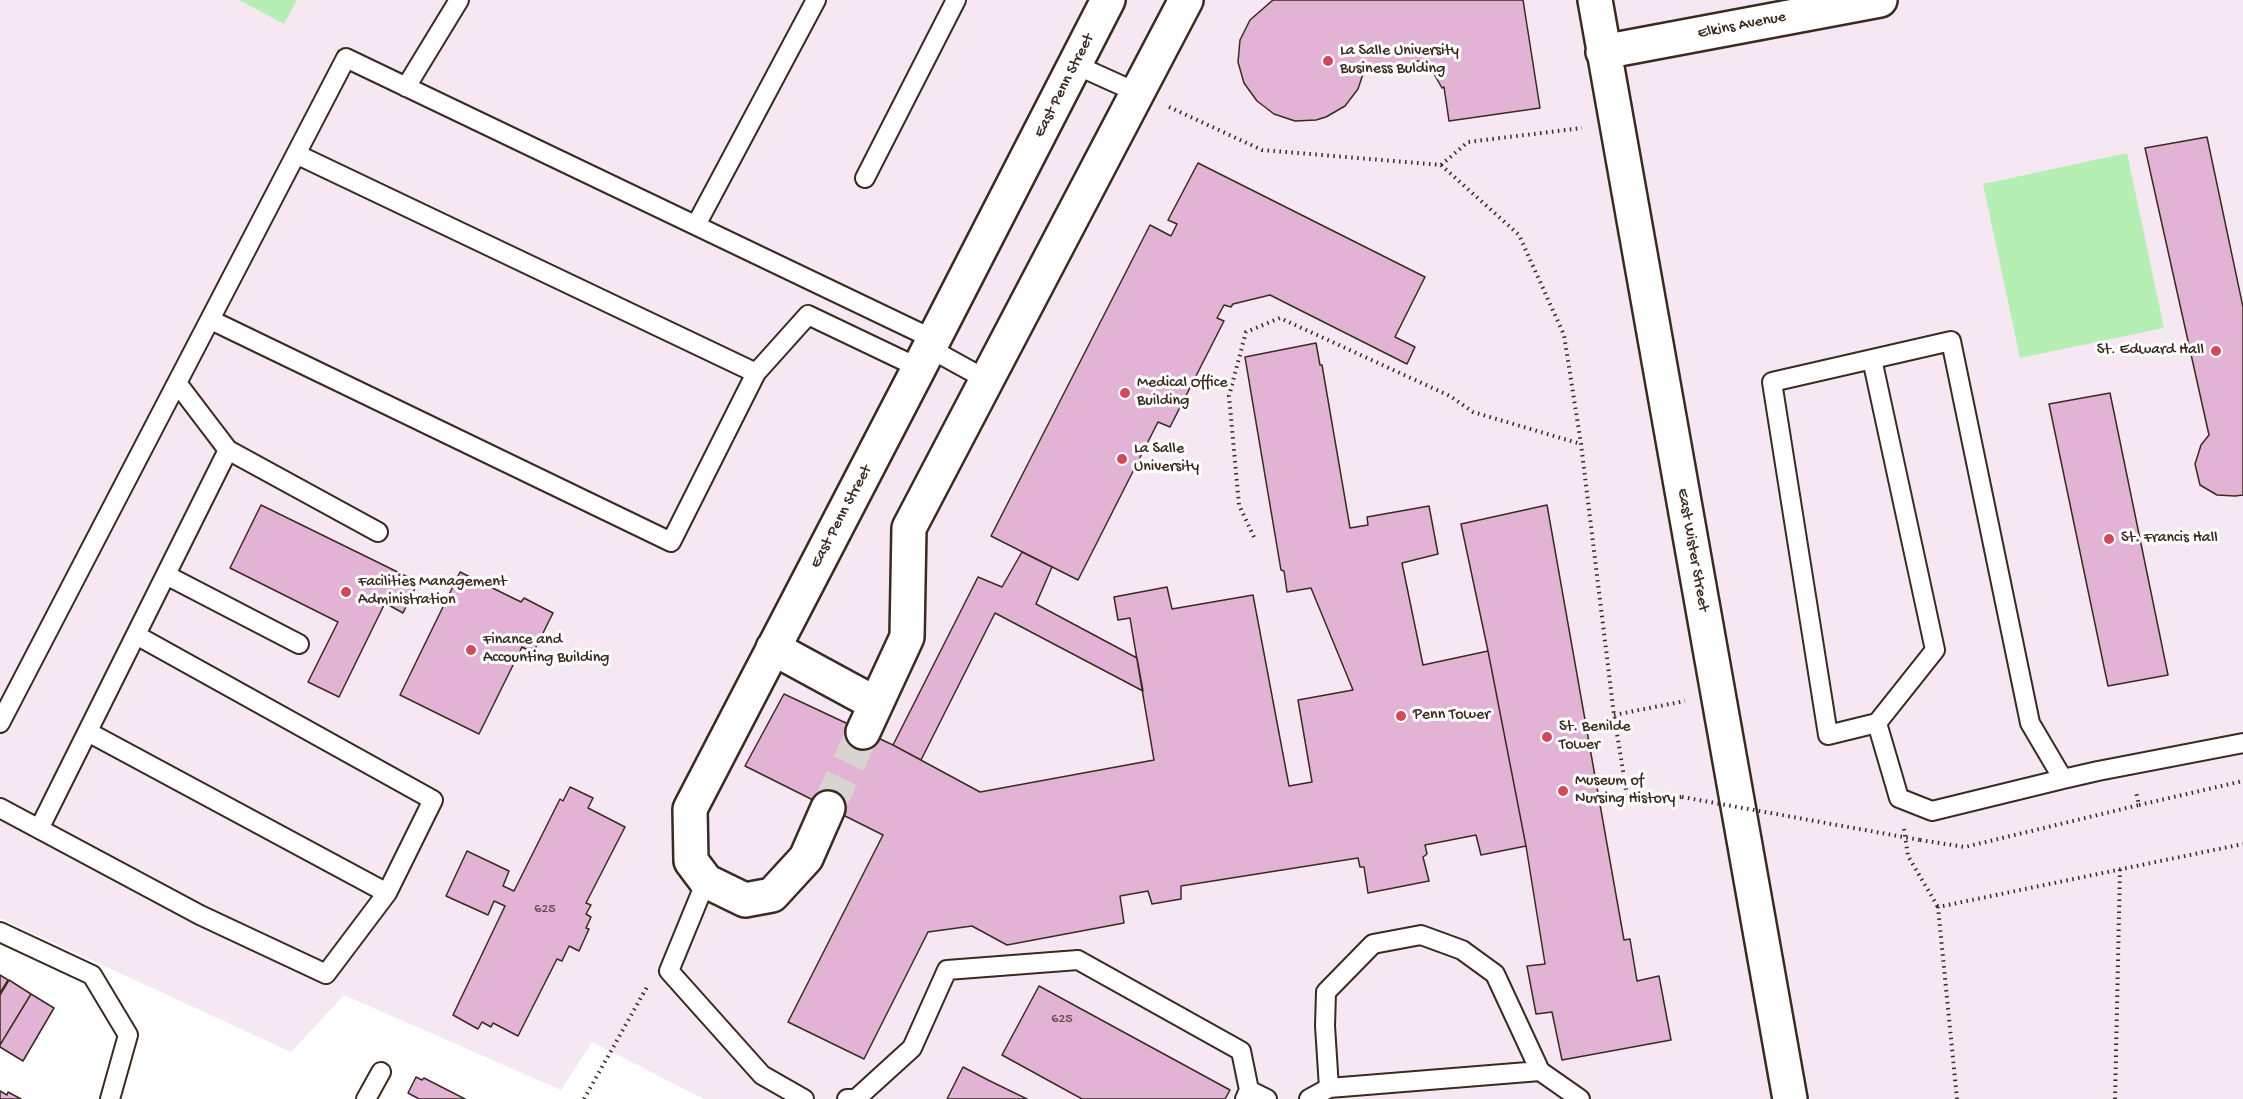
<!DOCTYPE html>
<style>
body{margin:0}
canvas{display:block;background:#fff}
</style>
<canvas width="2243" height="1099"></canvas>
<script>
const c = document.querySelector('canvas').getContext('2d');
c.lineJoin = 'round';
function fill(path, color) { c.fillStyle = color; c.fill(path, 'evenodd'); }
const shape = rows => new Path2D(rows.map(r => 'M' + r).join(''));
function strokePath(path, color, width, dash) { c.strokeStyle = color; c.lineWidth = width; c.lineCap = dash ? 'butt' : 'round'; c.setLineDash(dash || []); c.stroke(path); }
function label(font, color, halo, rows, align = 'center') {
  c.font = font + ' "Gochi Hand",sans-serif'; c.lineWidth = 6; c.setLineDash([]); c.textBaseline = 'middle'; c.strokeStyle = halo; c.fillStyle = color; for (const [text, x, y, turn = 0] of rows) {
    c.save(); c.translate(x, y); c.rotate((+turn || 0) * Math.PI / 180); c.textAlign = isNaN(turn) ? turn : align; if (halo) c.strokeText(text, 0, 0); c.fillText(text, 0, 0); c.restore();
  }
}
const built = shape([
 [0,0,2243,0,2243,1099,704,1099,592,1042,561,1090,344,995,291,1052,0,918]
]);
const green = shape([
 [239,0,297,0,284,24],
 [2127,153,2164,328,2020,358,1983,184]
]);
const building = shape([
 [1273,0,1523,0,1540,108,1449,121,1444,87,1442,88,1426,60,1411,62,1412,71,1382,74,1381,67,1365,68,1358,89,1345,106,1326,117,1316,120,1295,121,1274,114,1257,101,1244,83,1238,62,1240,40,1250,20,1273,0],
 [2207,137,2243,307,2243,495,2235,496,2217,495,2200,485,2195,464,2201,445,2209,435,2145,148,2207,137],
 [1198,163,1425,277,1395,337,1415,347,1407,364,1270,295,1233,304,1231,307,1224,305,1217,318,1224,321,1170,427,1158,422,1078,580,991,536,1150,225,1171,236,1177,224,1168,220,1198,163],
 [1316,343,1320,365,1322,365,1350,528,1368,525,1367,517,1429,506,1438,554,1402,563,1423,665,1488,651,1526,846,1481,855,1476,835,1425,845,1427,854,1423,857,1429,881,1368,893,1364,867,1360,867,1358,858,1181,886,1181,899,1152,904,1148,891,1120,896,1124,923,1007,945,972,926,928,932,864,1059,788,1022,883,835,745,766,784,694,893,745,980,792,1154,760,1130,618,1118,620,1114,597,1167,587,1172,609,1253,595,1289,786,1312,782,1298,700,1353,690,1311,588,1287,592,1284,571,1281,570,1245,357,1316,343],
 [2110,393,2168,675,2108,686,2049,404,2110,393],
 [261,505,418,582,403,613,385,603,339,697,308,682,338,622,230,568,261,505],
 [1547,505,1624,940,1630,939,1637,981,1659,976,1671,1040,1562,1060,1552,1012,1536,1014,1527,966,1545,964,1526,846,1488,651,1461,524,1547,505],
 [1022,552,1052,567,1036,604,1137,658,1143,691,995,613,921,760,893,745,978,577,1002,587,1022,552],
 [460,572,521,602,524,598,553,613,533,653,522,647,479,734,400,695,460,572],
 [570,787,593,798,588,808,625,827,586,903,591,905,586,914,591,917,586,928,589,929,579,951,569,946,562,961,557,959,518,1036,493,1023,491,1027,482,1022,478,1029,453,1015,505,906,494,901,488,915,446,896,467,851,509,871,503,886,514,891,560,799,563,801,570,787],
 [0,975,8,980,0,993,0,975],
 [9,980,31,994,0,1045,0,995,9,980],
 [1039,986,1230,1090,1225,1099,1082,1099,1002,1055,1039,986],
 [31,994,54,1008,23,1061,0,1047,0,1045,31,994],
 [963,1067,990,1081,1027,1099,947,1099,963,1067],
 [416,1077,422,1080,424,1078,465,1099,419,1099,408,1093,416,1077],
 [0,1091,7,1095,8,1092,21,1099,0,1099,0,1091]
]);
const streetTunnel = shape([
 [828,808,863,732]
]);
const path = shape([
 [1169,107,1262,150,1441,165,1519,235,1564,335,1581,444,1614,715,1628,802,1682,797],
 [1441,165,1468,142,1582,128],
 [1254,537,1239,505,1229,396,1246,332,1280,318,1450,396,1473,412,1581,444],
 [1614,715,1685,701],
 [2139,805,2243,781],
 [1904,829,1908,856,1938,907],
 [1920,840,1965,847,2139,805,2136,792],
 [584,1099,647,987],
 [1957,1099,1938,907,2243,844],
 [2115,1099,2120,869]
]);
const lane = shape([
 [1076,65,1138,93],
 [406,87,459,0],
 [865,178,956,0],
 [696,225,816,0],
 [211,320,671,542,756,373,296,154],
 [929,348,987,380],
 [1872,359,1935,650,1877,723],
 [756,373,808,315,919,368],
 [228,450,378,532],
 [166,575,299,644],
 [0,723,346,58,933,339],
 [88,732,387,893,433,800,136,635],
 [2063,779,2030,723,1951,341,1772,382,1828,735,1877,723,1899,798,1932,811,2063,779,2098,771,2243,743],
 [0,808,200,915,326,974,387,893],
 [39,829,228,450,177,383],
 [706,881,669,971,762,1075,804,1099],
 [0,932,92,975,128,1035,110,1099],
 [1540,1071,1329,1088,1325,1026,1326,992,1373,944,1421,935,1462,950,1495,974,1540,1071,1580,1099],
 [366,1099,381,1072],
 [847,1099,856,1099,912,1048,947,970,1078,960,1241,1051,1249,1090],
 [1245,1099,1249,1090,1267,1099],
 [1309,1099,1329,1088]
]);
const street = shape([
 [1595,0,1790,1099],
 [1603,52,1880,0],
 [773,648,876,704],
 [863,732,907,637,909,528,1186,0],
 [828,808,806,858,772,895,745,900,706,881,691,861,690,809,919,368,1108,0]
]);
const pathBridge = shape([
 [1682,797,1920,840]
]);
const markers = [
 [1328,61,6,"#d1495b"],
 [2216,351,6,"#d1495b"],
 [1125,393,6,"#d1495b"],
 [1122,459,6,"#d1495b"],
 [2109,539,6,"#d1495b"],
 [346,592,6,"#d1495b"],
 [471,650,6,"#d1495b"],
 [1401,716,6,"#d1495b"],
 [1547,737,6,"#d1495b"],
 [1563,791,6,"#d1495b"]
];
const numberNames = [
 ["625",545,910],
 ["625",1062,1020]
];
const streetNames = [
 ["Elkins Avenue",1742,26,-11],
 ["East Penn Street",1065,86,-63],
 ["East Penn Street",842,517,-62],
 ["East Wister Street",1692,550,80]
];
const poiNames = [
 ["La Salle University",1340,52],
 ["Business Bulding",1340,70],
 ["St. Edward Hall",2204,351,"right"],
 ["Medical Office",1137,384],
 ["Building",1137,402],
 ["La Salle",1134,450],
 ["University",1134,468],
 ["St. Francis Hall",2121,539],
 ["Facilities Management",358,583],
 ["Administration",358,601],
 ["Finance and",483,641],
 ["Accounting Building",483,659],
 ["Penn Tower",1413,716],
 ["St. Benilde",1559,728],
 ["Tower",1559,746],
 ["Museum of",1575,782],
 ["Nursing History",1575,800]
];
fill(built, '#f6e8f2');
fill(green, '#b6efb3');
fill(building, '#e2b3d4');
strokePath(building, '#3b2a1e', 1.5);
strokePath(streetTunnel, '#d8d4d2', 33, [33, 16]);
strokePath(lane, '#3b2a1e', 22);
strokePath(street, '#3b2a1e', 38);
strokePath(path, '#3b2a1e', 4, [1.5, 4.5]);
strokePath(lane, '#fff', 18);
strokePath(street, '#fff', 33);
strokePath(pathBridge, '#3b2a1e', 4, [1.5, 4.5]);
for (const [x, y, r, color] of markers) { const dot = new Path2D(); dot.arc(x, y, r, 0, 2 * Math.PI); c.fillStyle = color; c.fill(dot); strokePath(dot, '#fff', 2); }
label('14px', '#654c4c', null, numberNames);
label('16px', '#3b2a1e', '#fff', streetNames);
label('16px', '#3b2a1e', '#fff', poiNames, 'left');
</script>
